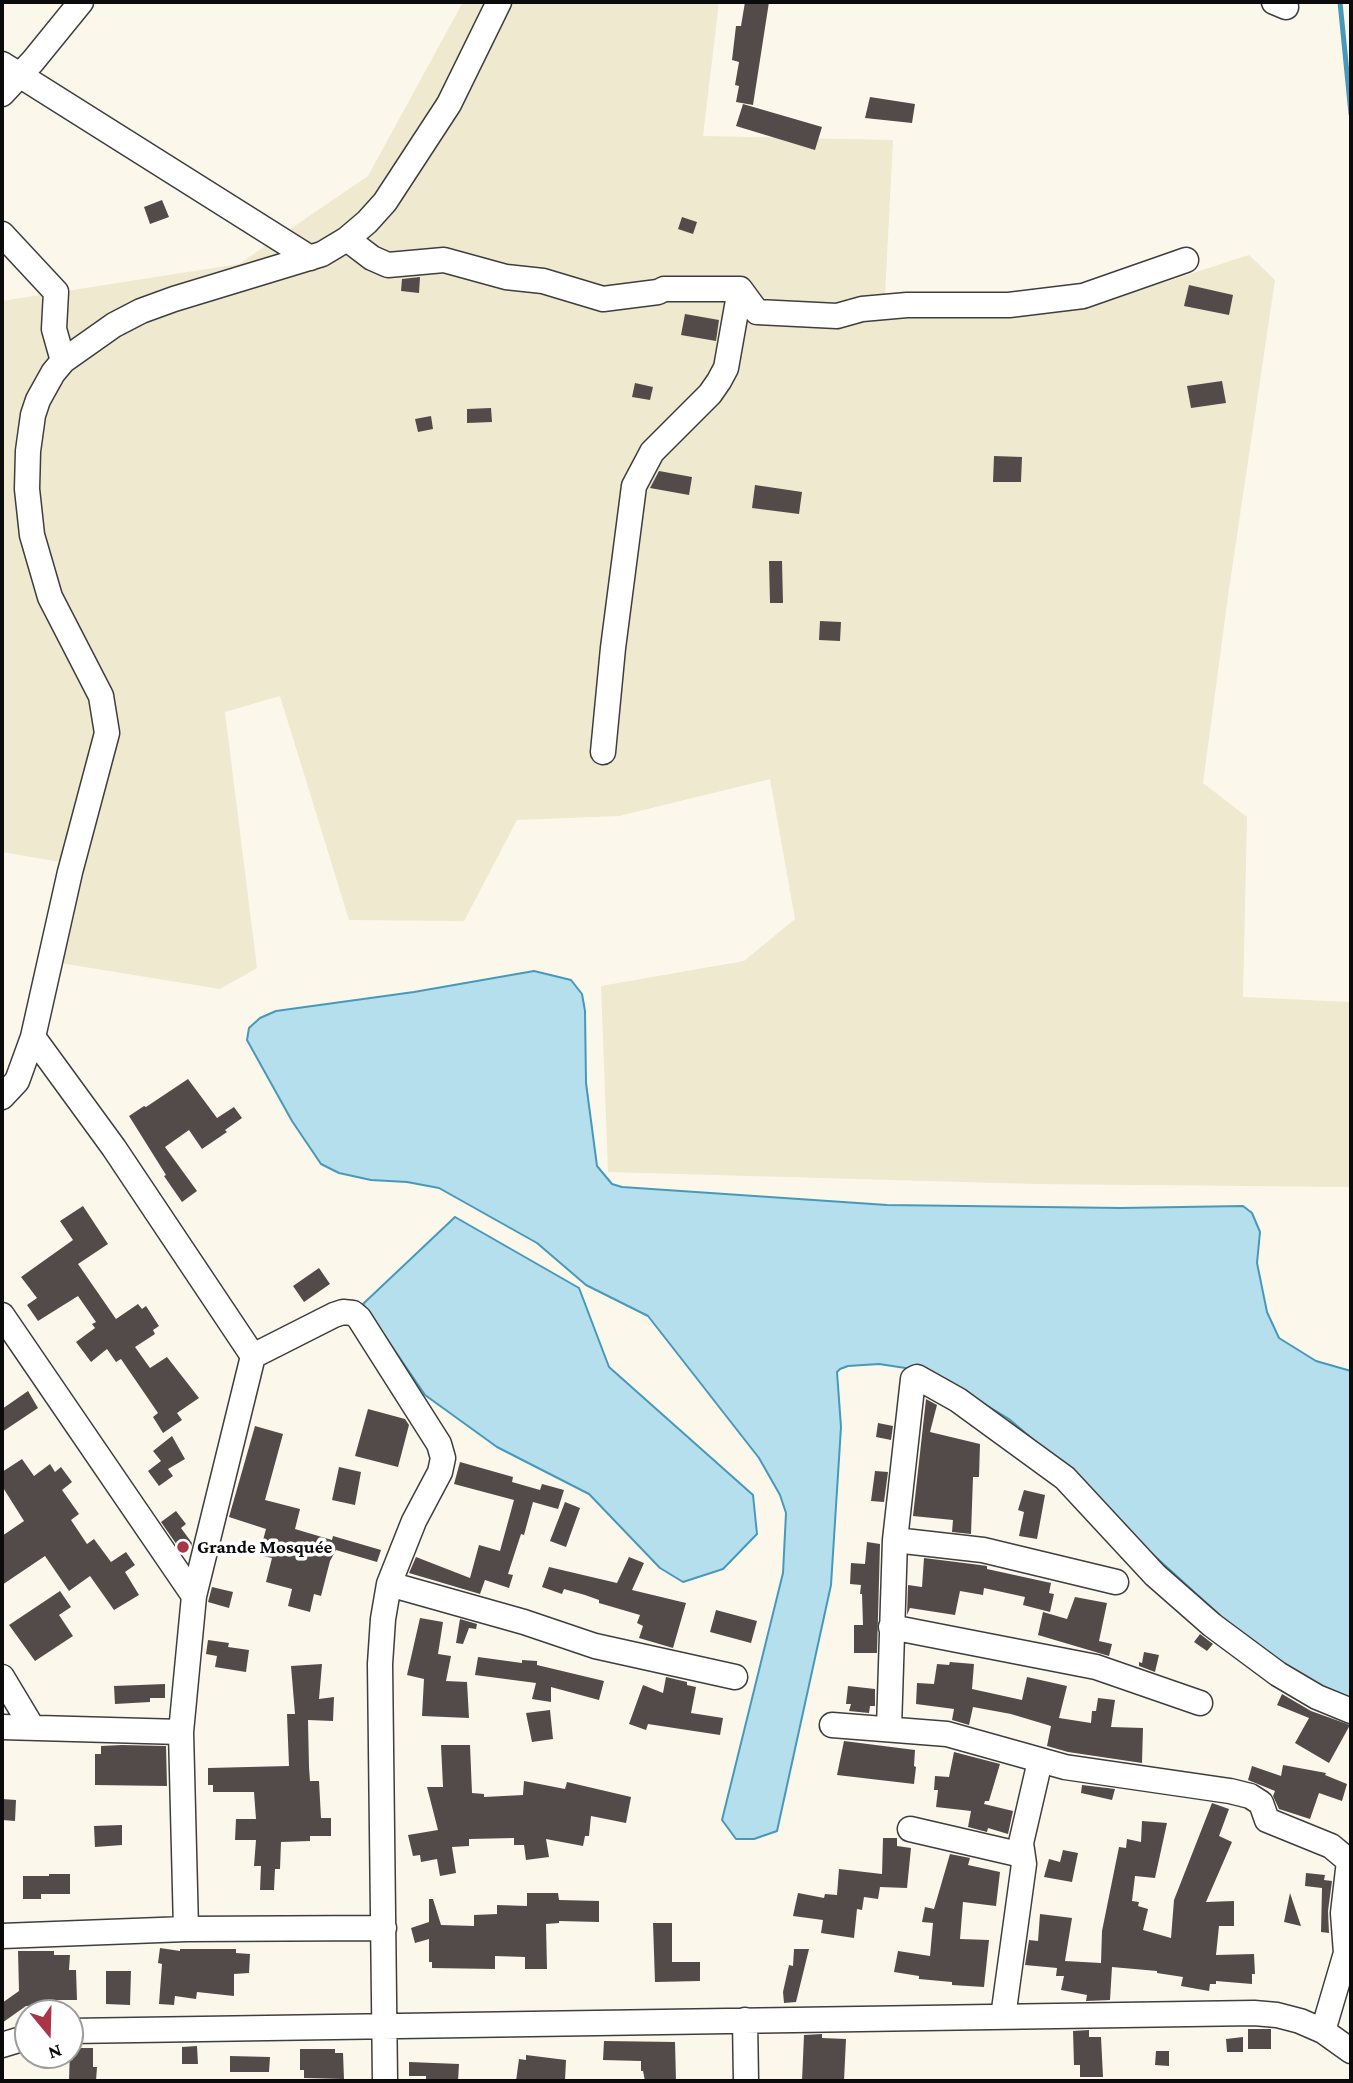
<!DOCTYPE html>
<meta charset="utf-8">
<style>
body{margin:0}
#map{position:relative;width:1353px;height:2083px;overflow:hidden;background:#fcf7eb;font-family:"Crimson Pro",serif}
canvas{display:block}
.frame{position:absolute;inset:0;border:4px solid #0b0b0b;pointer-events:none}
.north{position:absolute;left:14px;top:1999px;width:70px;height:70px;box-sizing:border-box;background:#fff;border:2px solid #9d9d9d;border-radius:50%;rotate:161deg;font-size:19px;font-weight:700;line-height:28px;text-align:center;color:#0b0b0b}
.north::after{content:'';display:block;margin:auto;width:24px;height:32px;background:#a83647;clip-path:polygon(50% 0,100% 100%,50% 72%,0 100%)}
</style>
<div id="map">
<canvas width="1353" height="2083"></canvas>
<div class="frame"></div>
<div class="north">N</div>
</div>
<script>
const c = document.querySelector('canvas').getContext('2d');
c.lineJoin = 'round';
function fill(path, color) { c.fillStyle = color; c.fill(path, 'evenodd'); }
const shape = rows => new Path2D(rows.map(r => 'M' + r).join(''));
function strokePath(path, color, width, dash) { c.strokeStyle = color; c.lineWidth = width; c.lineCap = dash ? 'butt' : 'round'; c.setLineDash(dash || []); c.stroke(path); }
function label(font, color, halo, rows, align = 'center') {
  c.font = font + ' "Crimson Pro",serif'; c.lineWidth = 7; c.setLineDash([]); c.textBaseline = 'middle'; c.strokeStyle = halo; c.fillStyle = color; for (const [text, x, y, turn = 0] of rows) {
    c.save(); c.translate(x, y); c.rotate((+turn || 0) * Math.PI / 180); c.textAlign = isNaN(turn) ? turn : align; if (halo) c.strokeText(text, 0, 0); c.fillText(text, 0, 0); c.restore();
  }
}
const farmland = shape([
 [463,2,719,2,703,136,893,140,884,315,1090,306,1249,255,1275,280,1229,589,1203,783,1247,817,1243,997,1351,1002,1351,1187,1035,1184,608,1172,601,986,744,961,795,919,770,779,619,816,517,820,464,921,349,920,280,696,225,712,257,968,220,989,54,962,84,866,2,852,2,301,239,264,368,176]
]);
const water = shape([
 [534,971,571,980,582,994,585,1011,586,1083,597,1166,612,1184,622,1187,887,1205,1121,1208,1243,1206,1252,1213,1260,1232,1257,1263,1267,1312,1279,1338,1316,1361,1351,1371,1351,1703,1298,1676,1235,1629,1127,1531,1049,1453,1009,1419,932,1372,879,1364,848,1366,840,1369,837,1372,841,1427,831,1585,777,1831,754,1839,736,1839,722,1820,783,1573,786,1513,780,1495,759,1458,648,1316,586,1285,537,1243,439,1188,407,1182,371,1180,339,1173,321,1164,292,1121,247,1040,249,1028,260,1018,276,1011,414,992,534,971],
 [455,1217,579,1288,609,1367,753,1495,757,1534,723,1569,683,1582,660,1568,589,1494,497,1447,425,1395,363,1304,455,1217]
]);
const stream = shape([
 [1340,2,1351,114]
]);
const building = shape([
 [745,2,769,2,753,105,736,102,739,86,735,85,739,62,732,60,736,26,741,26],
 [870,97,915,104,912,123,865,118],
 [743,104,822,127,815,150,736,126],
 [162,200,169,217,150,224,144,207],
 [682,217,697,222,693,234,678,229],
 [420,277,419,293,401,291,402,279],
 [1189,285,1233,295,1229,315,1184,306],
 [685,314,719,320,716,341,681,335],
 [1222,381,1226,403,1191,408,1187,386],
 [635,383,653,387,650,400,632,397],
 [491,408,492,422,467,423,467,409],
 [431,416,433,429,418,432,415,419],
 [994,456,1022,457,1021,482,993,482],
 [659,471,692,477,689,495,650,488],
 [755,485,802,492,799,514,752,508],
 [769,561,782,561,783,603,770,603],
 [820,621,841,622,840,641,819,640],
 [188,1079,217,1118,234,1107,242,1118,225,1130,227,1132,202,1149,189,1130,165,1147,197,1191,182,1202,164,1176,166,1175,129,1116,144,1106,146,1107],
 [83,1206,108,1244,78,1264,116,1319,138,1304,142,1309,146,1306,159,1326,153,1330,155,1334,135,1347,150,1368,167,1357,199,1398,177,1413,182,1420,163,1433,153,1417,158,1413,121,1359,116,1362,107,1349,91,1362,76,1342,95,1328,92,1324,96,1322,78,1296,38,1321,27,1305,37,1298,21,1277,73,1240,60,1221],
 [319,1268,330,1284,304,1302,293,1286],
 [28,1391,38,1408,2,1432,2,1409],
 [926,1399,937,1405,930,1432,980,1444,979,1477,973,1477,971,1534,952,1532,953,1520,913,1516],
 [368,1409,405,1419,409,1425,398,1467,355,1456],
 [878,1423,893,1426,891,1440,876,1437],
 [255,1426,283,1434,265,1500,300,1509,295,1529,332,1540,333,1536,381,1550,377,1562,336,1550,330,1561,321,1596,314,1594,310,1612,288,1606,292,1589,266,1582,272,1558,259,1555,266,1529,229,1517],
 [172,1436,185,1459,168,1469,173,1476,159,1486,148,1471,161,1461,153,1451],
 [22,1459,34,1476,50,1464,55,1472,61,1467,72,1482,62,1490,79,1514,71,1520,87,1544,94,1539,111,1562,126,1552,135,1565,125,1572,139,1595,114,1610,90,1576,69,1591,45,1556,2,1585,2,1536,24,1521,2,1486,2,1472],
 [460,1462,513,1477,512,1482,540,1490,542,1484,564,1490,558,1509,533,1502,524,1535,521,1534,508,1574,513,1575,509,1588,485,1580,480,1594,409,1573,416,1557,470,1578,479,1545,500,1551,514,1500,454,1484],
 [339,1467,361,1472,355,1505,332,1500],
 [875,1471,888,1472,884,1502,871,1501],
 [1024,1490,1045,1495,1037,1539,1019,1536,1024,1512,1018,1510],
 [565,1502,580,1508,566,1547,550,1541],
 [176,1511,186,1524,181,1528,192,1543,190,1550,184,1555,161,1522],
 [867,1542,880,1544,877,1653,854,1653,854,1625,863,1625,862,1594,860,1594,861,1585,850,1584,851,1563,865,1564],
 [629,1557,644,1563,632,1590,686,1603,673,1648,639,1638,643,1626,637,1623,640,1615,599,1603,599,1600,585,1595,564,1589,562,1594,542,1587,549,1567,617,1583],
 [924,1558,980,1565,987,1566,987,1569,1051,1583,1049,1593,1054,1594,1050,1612,1023,1605,1025,1597,984,1588,983,1595,960,1591,955,1615,910,1608,907,1615,908,1585,922,1587],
 [212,1587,233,1592,229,1608,208,1602],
 [60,1591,71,1607,59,1615,73,1636,35,1661,9,1625],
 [1075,1597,1107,1603,1099,1641,1112,1644,1109,1656,1038,1635,1043,1612,1067,1619],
 [716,1610,757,1621,751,1643,710,1632],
 [420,1618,443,1622,438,1654,451,1656,446,1681,467,1682,469,1718,422,1716,424,1679,407,1675],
 [460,1619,477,1624,476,1629,469,1628,463,1644,456,1643],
 [1200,1634,1213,1644,1207,1651,1194,1642],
 [208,1640,229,1643,228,1647,249,1650,246,1672,215,1667,217,1656,206,1654],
 [1144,1652,1159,1655,1155,1672,1139,1666,1139,1662,1142,1663],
 [478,1657,522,1663,522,1660,537,1661,537,1665,604,1681,599,1700,551,1687,551,1702,532,1699,536,1683,475,1675],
 [950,1662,974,1664,972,1689,1022,1700,1027,1677,1067,1686,1059,1718,1091,1723,1092,1711,1096,1711,1098,1698,1115,1700,1111,1727,1143,1728,1142,1763,1068,1752,1047,1746,1051,1726,1011,1714,973,1707,969,1725,952,1720,954,1709,916,1704,917,1683,934,1684,937,1664,949,1665],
 [322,1664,319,1699,334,1697,333,1721,308,1720,309,1767,310,1781,319,1781,321,1818,331,1818,331,1836,310,1836,310,1841,281,1842,280,1869,275,1869,274,1890,260,1890,261,1866,254,1866,256,1840,235,1840,236,1819,256,1819,254,1792,213,1792,213,1785,208,1785,208,1768,289,1766,287,1714,295,1714,291,1666],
 [666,1677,687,1682,687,1685,696,1687,691,1713,723,1718,720,1735,648,1724,646,1730,629,1724,643,1685,663,1693],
 [165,1684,165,1698,150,1698,150,1702,115,1704,114,1686],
 [848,1686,875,1689,875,1706,870,1706,869,1713,849,1711,851,1704,846,1704],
 [1282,1694,1311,1711,1350,1725,1329,1763,1295,1743,1309,1718,1277,1705],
 [550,1710,553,1739,532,1742,526,1713],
 [844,1741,915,1750,914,1766,916,1767,914,1784,837,1775],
 [122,1745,166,1746,167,1786,95,1785,95,1754,101,1754,101,1746],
 [441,1745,470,1745,472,1793,484,1794,484,1797,523,1795,524,1781,565,1789,567,1782,631,1797,626,1823,591,1816,589,1836,585,1836,583,1846,546,1839,549,1857,526,1860,524,1845,514,1845,514,1838,469,1839,469,1846,452,1847,456,1873,440,1876,437,1859,421,1862,420,1855,413,1856,408,1835,438,1830,427,1787,443,1787],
 [954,1752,1000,1764,989,1801,985,1801,984,1804,1013,1811,1008,1834,988,1828,987,1832,968,1827,971,1811,936,1807,938,1790,934,1790,935,1776,949,1777],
 [1283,1765,1326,1773,1325,1775,1347,1784,1342,1801,1319,1793,1310,1819,1279,1809,1273,1796,1275,1791,1248,1780,1252,1766,1281,1776],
 [1082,1785,1115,1789,1112,1800,1081,1793],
 [2,1799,16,1800,15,1821,2,1820],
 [1212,1803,1229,1809,1219,1836,1232,1842,1206,1902,1234,1901,1234,1926,1219,1926,1216,1955,1254,1954,1255,1974,1252,1974,1252,1984,1216,1981,1216,1984,1210,1984,1209,1991,1181,1986,1183,1977,1157,1973,1157,1971,1112,1967,1110,2000,1086,2001,1087,1995,1061,1990,1064,1976,1056,1976,1057,1968,1025,1965,1029,1940,1038,1941,1040,1914,1072,1918,1065,1961,1101,1963,1102,1931,1119,1847,1126,1848,1127,1839,1141,1842,1142,1821,1167,1823,1155,1878,1135,1876,1132,1901,1139,1902,1138,1906,1148,1909,1143,1930,1171,1938,1174,1900],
 [122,1825,122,1845,95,1847,94,1826],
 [883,1838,897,1838,897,1846,911,1848,907,1888,880,1887,878,1899,864,1897,862,1910,857,1909,854,1938,821,1933,823,1920,793,1916,798,1893,824,1898,825,1894,837,1895,839,1869,882,1874],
 [1063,1850,1078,1853,1072,1882,1044,1877,1049,1859,1060,1862],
 [950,1854,970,1858,968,1865,1000,1872,996,1906,963,1902,960,1939,989,1940,984,1987,952,1985,952,1982,919,1979,919,1976,894,1972,898,1951,930,1956,933,1923,922,1922,925,1907,934,1909],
 [1306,1873,1325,1875,1324,1880,1332,1881,1328,1911,1329,1933,1321,1932,1322,1888,1305,1886],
 [49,1874,70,1874,70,1894,41,1894,41,1899,23,1899,23,1876,49,1876],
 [527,1893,558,1893,559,1900,599,1901,599,1922,559,1921,559,1923,546,1924,547,1969,525,1969,525,1957,495,1956,495,1969,432,1968,432,1962,429,1962,429,1939,415,1943,411,1928,429,1922,429,1899,433,1899,441,1925,474,1926,474,1915,497,1914,497,1905,527,1906],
 [1290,1893,1301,1926,1284,1922],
 [653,1923,672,1923,672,1962,700,1962,700,1981,655,1982],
 [160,1948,180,1951,180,1949,236,1949,236,1953,250,1954,249,1973,234,1974,234,1996,197,1992,196,1999,175,1996,174,2005,159,2004,162,1964,158,1963],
 [794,1949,809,1949,796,2002,784,2003,783,1992,789,1965,793,1966],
 [18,1951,54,1951,54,1955,70,1955,69,1970,76,1970,77,2000,45,2000,45,2005,26,2006,2,2023,2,2003,19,1991],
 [106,1971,131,1971,130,2005,106,2004],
 [1248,2029,1271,2029,1271,2049,1248,2049],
 [1089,2030,1089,2037,1101,2037,1103,2077,1080,2077,1080,2065,1074,2065,1073,2031],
 [822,2034,822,2038,846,2039,844,2081,802,2081,804,2035],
 [1243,2037,1243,2052,1227,2052,1226,2039],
 [604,2041,675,2042,676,2081,645,2081,643,2071,641,2071,641,2061,603,2060],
 [197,2046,198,2064,182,2064,182,2047],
 [70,2048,93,2048,93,2067,97,2067,96,2081,69,2081],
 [300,2049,335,2049,335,2053,343,2053,344,2079,304,2078,304,2070,300,2070],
 [1156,2051,1169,2051,1169,2066,1155,2065],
 [526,2055,566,2060,565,2081,516,2081,519,2059,526,2060],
 [230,2056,270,2057,269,2072,230,2072],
 [409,2062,459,2064,458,2081,426,2081,426,2076,409,2076]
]);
const minor = shape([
 [1274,2,1286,7],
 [2,64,310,258],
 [2,94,33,61,81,2],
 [2,234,56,292,54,329,63,361],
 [347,239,372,258,388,265,444,260,506,277,543,281,603,299,658,292,664,289,740,289,757,312,837,316,862,309,907,305,1009,305,1083,296,1186,260],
 [603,752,613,648,634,486,652,452,710,394,719,381,726,368,740,289],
 [33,1037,114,1148,253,1356,194,1596,181,1732,186,1929],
 [2,1097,17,1081,33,1037,70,872,107,733,101,696,50,597,32,535,27,489,28,451,33,415,38,400,53,373,63,361,114,325,141,311,174,299,322,254,347,239,367,222,385,202,449,104,499,2],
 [2,1315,194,1596],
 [253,1356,334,1315,343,1312,353,1313,359,1318,439,1444,443,1458,440,1472,414,1521,389,1584,383,1619,380,1664,385,2081],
 [895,1540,983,1550,1116,1582],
 [389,1584,524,1622,595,1646,735,1677],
 [891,1627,1096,1667,1200,1703],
 [2,1677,32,1727],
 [832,1725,947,1734,1065,1767,1230,1791,1250,1796,1261,1803,1267,1820,1331,1846,1349,1861,1343,1913,1346,1953,1323,2031],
 [2,1727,181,1732],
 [889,1728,895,1540,913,1379,917,1377,958,1400,1065,1478,1155,1575,1212,1625,1278,1674,1317,1697,1351,1711],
 [910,1829,1022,1855],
 [2,1936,186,1929,384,1928],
 [1003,2017,1024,1864,1021,1843,1040,1761],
 [745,2020,746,2081],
 [70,2031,1254,2013,1277,2015,1300,2021,1323,2031,1351,2051],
 [2,2045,28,2037]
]);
const markers = [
 [183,1547,7,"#a83647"]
];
const poiNames = [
 ["Grande Mosquée",197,1547]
];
fill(farmland, '#efe9cf');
fill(water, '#b6dfed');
strokePath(water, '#4799ba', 2);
strokePath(stream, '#4799ba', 5);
fill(building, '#524b49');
strokePath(minor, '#3e3e3e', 27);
strokePath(minor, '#fff', 24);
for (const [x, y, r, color] of markers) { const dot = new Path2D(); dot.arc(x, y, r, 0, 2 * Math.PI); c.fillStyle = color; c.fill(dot); strokePath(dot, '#fff', 2.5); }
label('bold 19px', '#0b0b0b', '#fff', poiNames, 'left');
</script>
